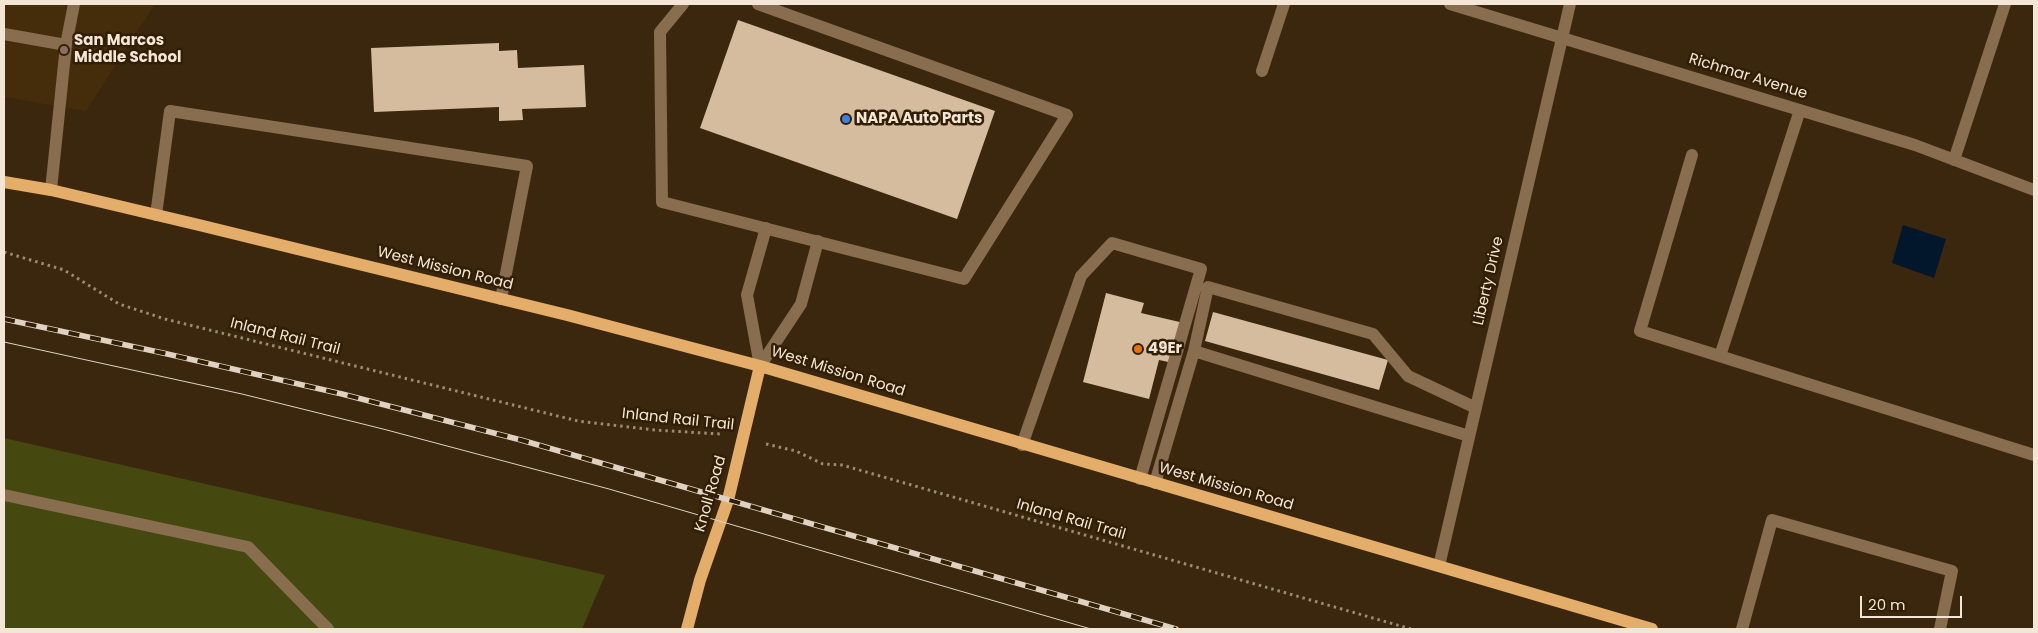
<!DOCTYPE html>
<style>
body{margin:0}
#map{position:relative;width:2038px;height:633px;overflow:hidden;background:#3b270e;font-family:Poppins,sans-serif}
canvas{display:block}
.frame{position:absolute;inset:0;border:5px solid #f3e6d7;pointer-events:none}
.scale{position:absolute;left:1860px;top:596px;width:102px;height:22px;box-sizing:border-box;border:2px solid #f3e6d7;border-top:0;padding-left:6px;font-size:15px;line-height:18px;white-space:nowrap;color:#f3e6d7;-webkit-text-stroke:4px #311e04;paint-order:stroke}
</style>
<div id="map">
<canvas width="2038" height="633"></canvas>
<div class="frame"></div>
<div class="scale">20 m</div>
</div>
<script>
const ctx = document.querySelector('canvas').getContext('2d');
ctx.lineJoin = 'round';
function paint(path, color) { ctx.fillStyle = color; ctx.fill(path, 'evenodd'); }
const shape = rows => new Path2D(rows.map(r => 'M' + r).join(''));
function trace(path, color, width, dash) { ctx.strokeStyle = color; ctx.lineWidth = width; ctx.lineCap = dash ? 'butt' : 'round'; ctx.setLineDash(dash || []); ctx.stroke(path); }
function label(font, color, halo, rows, align = 'center') {
  ctx.font = font + ' Poppins,sans-serif'; ctx.lineWidth = 5; ctx.setLineDash([]); ctx.textBaseline = 'middle'; ctx.strokeStyle = halo; ctx.fillStyle = color; for (const [text, x, y, turn = 0] of rows) {
    ctx.save(); ctx.translate(x, y); ctx.rotate((+turn || 0) * Math.PI / 180); ctx.textAlign = isNaN(turn) ? turn : align; if (halo) ctx.strokeText(text, 0, 0); ctx.fillText(text, 0, 0); ctx.restore();
  }
}
const built = shape([
 [4,4,155,4,86,111,4,97]
]);
const green = shape([
 [4,438,605,575,582,629,4,629]
]);
const water = shape([
 [1903,225,1946,239,1934,278,1892,263]
]);
const building = shape([
 [738,20,995,111,957,219,700,128],
 [499,43,499,51,517,50,518,68,584,65,586,107,522,109,523,120,499,121,499,107,374,112,371,48],
 [1106,293,1144,303,1141,313,1184,323,1173,363,1159,360,1149,399,1083,382],
 [1213,312,1388,360,1379,390,1205,341]
]);
const path = shape([
 [4,252,64,270,119,304,165,319,578,421,655,430,720,434],
 [766,444,796,451,823,464,842,465,1411,629]
]);
const minor = shape([
 [683,4,660,32,662,202,964,279,1067,115,758,4],
 [1450,4,1915,145,2034,190],
 [4,34,66,45],
 [1262,71,1284,4],
 [1692,155,1640,331,2034,455],
 [1954,160,2005,4],
 [51,190,66,45,74,4],
 [156,215,170,111,527,166,501,299],
 [1194,351,1208,287,1373,334,1408,376,1476,408],
 [1720,356,1800,110],
 [760,366,747,295,766,228],
 [760,366,801,304,818,241],
 [1022,445,1081,276,1112,243,1201,269,1140,479],
 [1155,483,1194,351,1469,436],
 [4,495,248,547,328,629],
 [1439,566,1570,4],
 [1742,629,1772,520,1952,571,1940,629]
]);
const major = shape([
 [4,182,51,190,199,225,567,315,760,366,1652,629],
 [687,629,700,580,728,500,760,366]
]);
const tram = shape([
 [4,342,242,394,383,429,609,489,1091,629]
]);
const rail = shape([
 [4,319,163,353,342,394,521,440,1176,629]
]);
const markers = [
 [64,50,5,"#8d6e63"],
 [846,119,5,"#3f7fe0"],
 [1138,349,5,"#e8710a"]
];
const poiNames = [
 ["San Marcos",74,41],
 ["Middle School",74,58],
 ["NAPA Auto Parts",856,119],
 ["49Er",1148,349]
];
const streetNames = [
 ["Richmar Avenue",1748,77,17],
 ["West Mission Road",445,269,14],
 ["Liberty Drive",1489,281,-77],
 ["Inland Rail Trail",285,337,14],
 ["West Mission Road",838,372,17],
 ["Inland Rail Trail",678,420,6],
 ["West Mission Road",1226,487,16],
 ["Knoll Road",711,494,-74],
 ["Inland Rail Trail",1071,520,16]
];
paint(built, '#452d0c');
paint(green, '#454910');
paint(water, '#02172c');
paint(building, '#d5bc9f');
trace(path, '#9a8a76', 3, [2.5, 4]);
trace(minor, '#886d4e', 12);
trace(major, '#e4ad6a', 12);
trace(tram, '#e0d2c2', 1);
trace(rail, '#e0d2c2', 5.5);
trace(rail, '#311e04', 4, [11]);
for (const [x, y, r, color] of markers) { const dot = new Path2D(); dot.arc(x, y, r, 0, 2 * Math.PI); ctx.fillStyle = color; ctx.fill(dot); trace(dot, '#311e04', 2); }
label('bold 15px', '#f3e6d7', '#311e04', poiNames, 'left');
label('15px', '#f3e6d7', '#311e04', streetNames);
</script>
